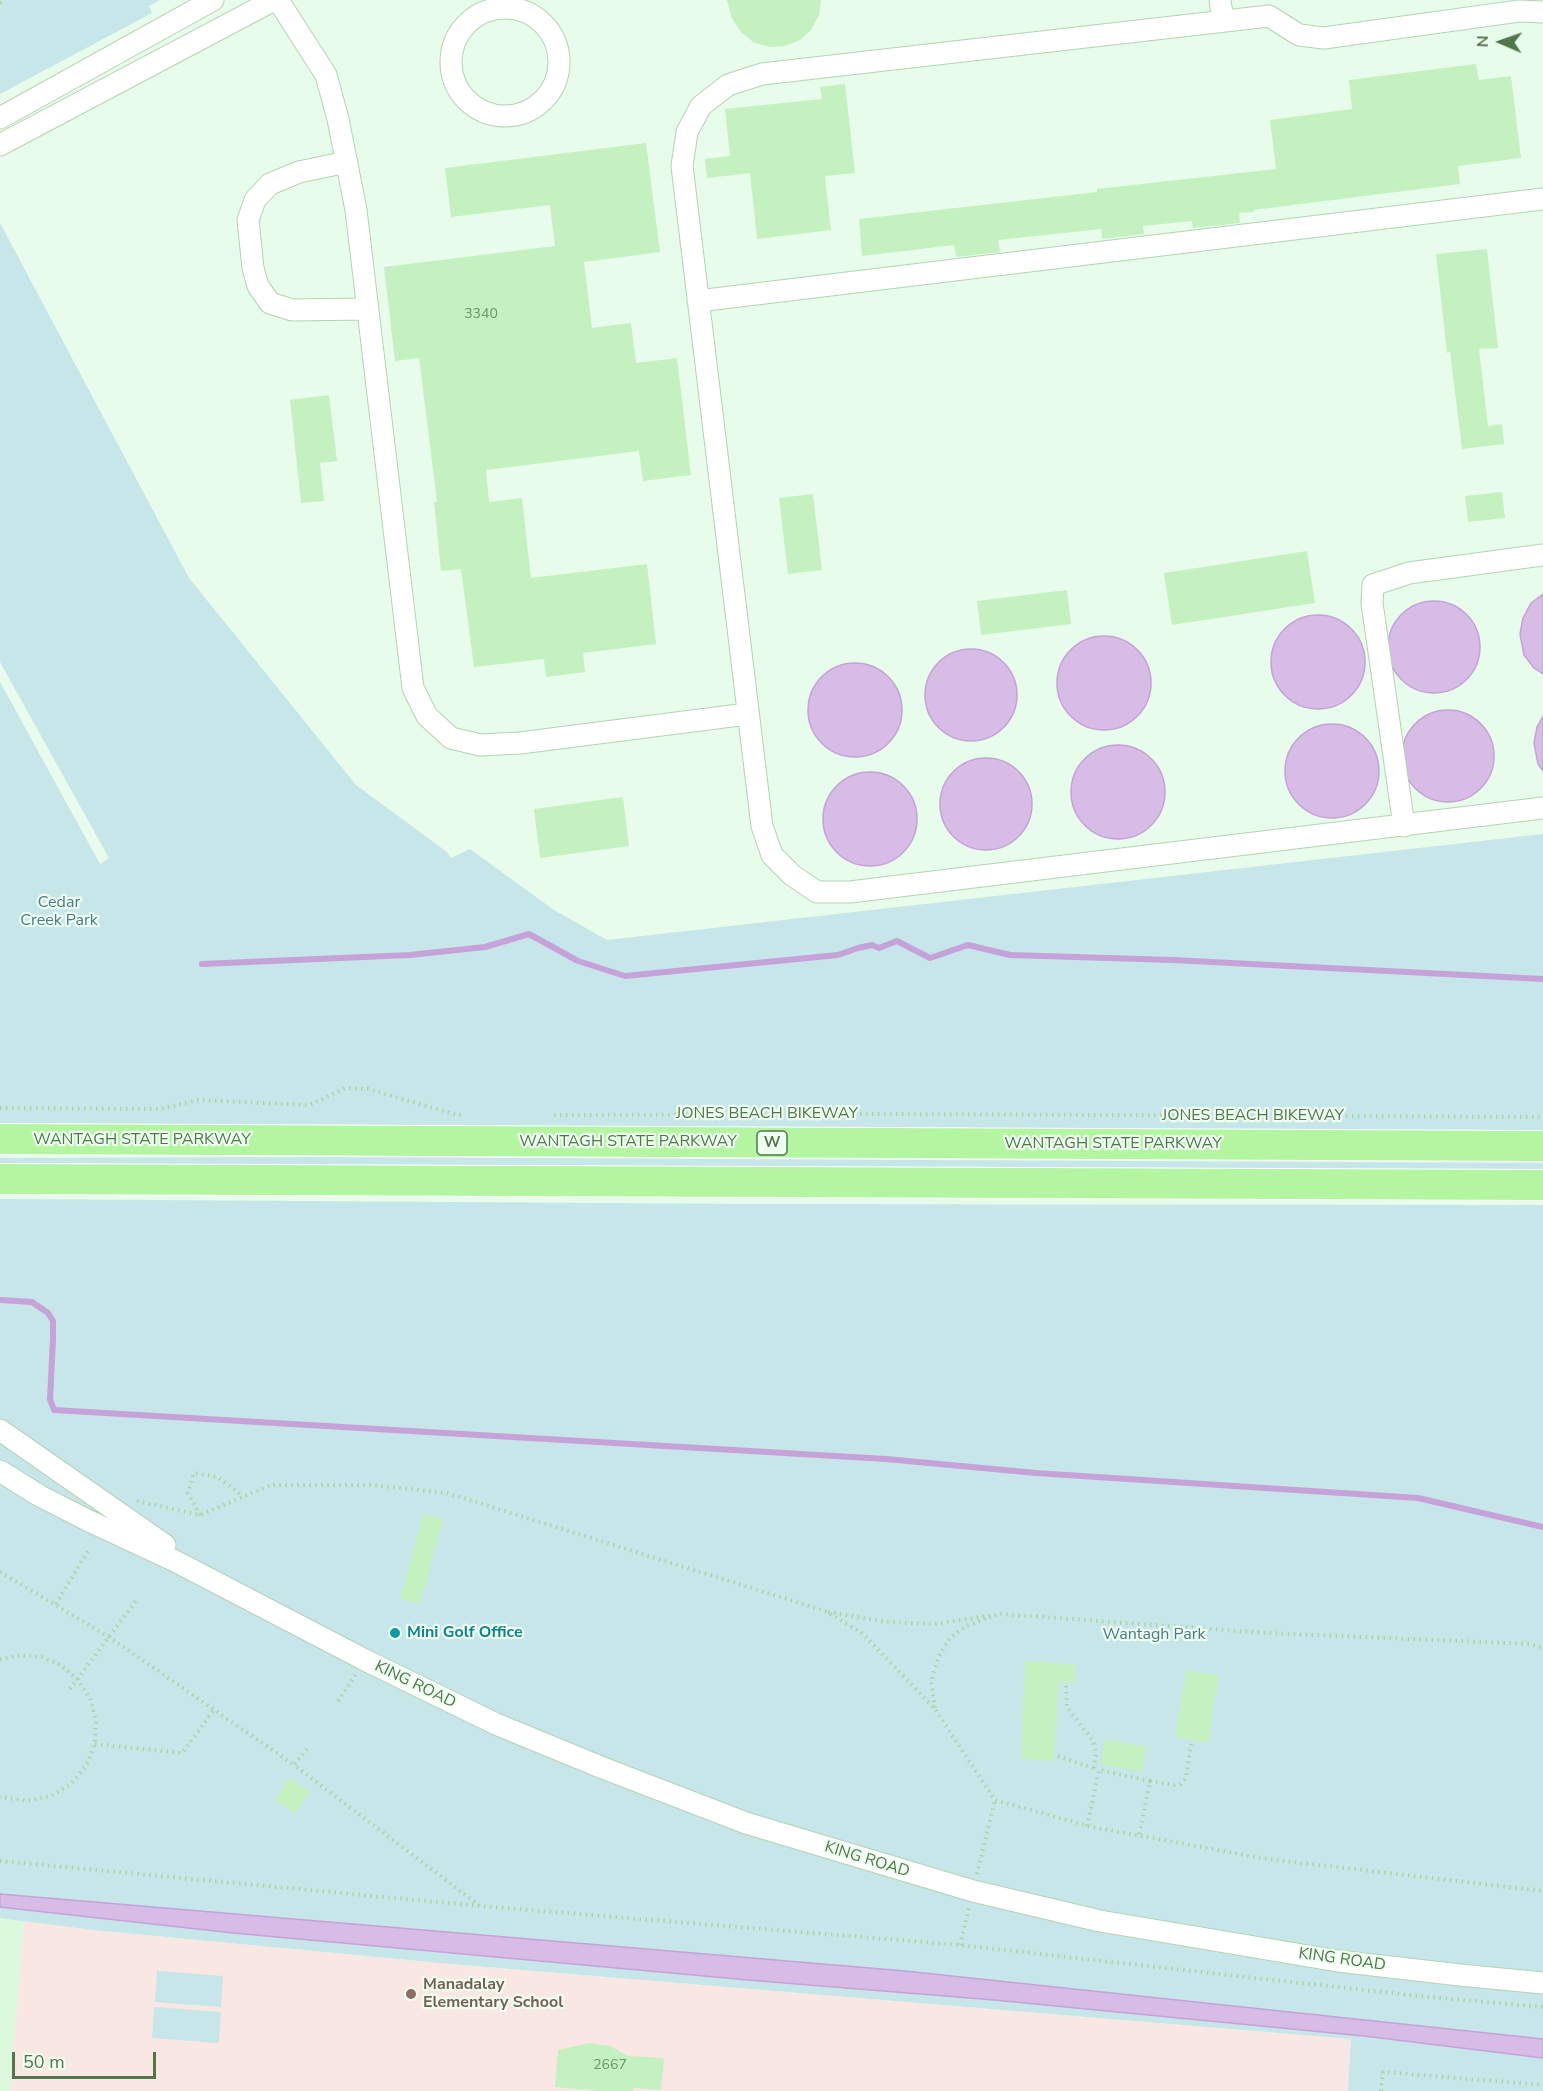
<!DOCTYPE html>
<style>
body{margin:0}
#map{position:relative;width:1543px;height:2091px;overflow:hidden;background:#e7fcea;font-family:"Nunito Sans",sans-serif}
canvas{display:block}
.north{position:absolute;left:1471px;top:12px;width:60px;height:60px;-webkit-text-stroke:4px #eefff0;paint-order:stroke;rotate:272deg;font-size:16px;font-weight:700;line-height:24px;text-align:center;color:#51764c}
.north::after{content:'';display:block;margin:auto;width:21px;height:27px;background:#51764c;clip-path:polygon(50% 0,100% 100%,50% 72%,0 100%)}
.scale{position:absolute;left:12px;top:2052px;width:144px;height:27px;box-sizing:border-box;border:3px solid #51764c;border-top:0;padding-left:8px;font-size:18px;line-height:21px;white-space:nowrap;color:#51764c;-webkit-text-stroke:4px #eefff0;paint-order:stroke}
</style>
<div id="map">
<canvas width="1543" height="2091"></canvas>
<div class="north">N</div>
<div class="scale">50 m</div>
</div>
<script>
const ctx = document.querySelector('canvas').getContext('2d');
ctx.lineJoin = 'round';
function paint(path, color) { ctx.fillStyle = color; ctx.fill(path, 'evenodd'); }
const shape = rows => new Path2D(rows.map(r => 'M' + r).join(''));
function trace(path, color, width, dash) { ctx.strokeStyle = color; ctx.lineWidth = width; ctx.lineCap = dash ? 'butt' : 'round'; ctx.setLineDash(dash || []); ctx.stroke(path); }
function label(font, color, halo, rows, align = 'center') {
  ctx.font = font + ' "Nunito Sans",sans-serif'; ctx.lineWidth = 4.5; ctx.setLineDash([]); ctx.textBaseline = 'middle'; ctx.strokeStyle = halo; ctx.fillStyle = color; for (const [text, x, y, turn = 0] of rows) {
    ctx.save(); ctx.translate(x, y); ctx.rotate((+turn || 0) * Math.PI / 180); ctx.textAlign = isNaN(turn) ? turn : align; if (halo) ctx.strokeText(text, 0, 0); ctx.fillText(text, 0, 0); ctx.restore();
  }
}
const residential = shape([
 [0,1918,24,1920,14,2091,0,2091]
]);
const education = shape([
 [24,1920,93,1930,451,1964,1351,2039,1348,2091,10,2091]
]);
const green = shape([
 [0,0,160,0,149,6,152,13,0,94],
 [0,223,189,578,356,785,447,852,451,858,470,849,554,910,607,940,1543,834,1543,1132,493,1127,313,1125,0,1125,0,682,100,864,109,858,0,662],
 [311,1157,1543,1163,1543,1173,0,1166,0,1158],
 [0,1199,751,1204,1543,1205,1543,2091,1348,2091,1351,2039,451,1964,93,1930,0,1918],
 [157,1971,223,1976,221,2007,155,2002],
 [154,2007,221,2012,219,2043,152,2038]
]);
const water = shape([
 [1543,594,1543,674,1534,668,1524,655,1520,634,1523,618,1531,603,1543,594],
 '1388 647a46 46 0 1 1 92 0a46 46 0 1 1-92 0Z',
 '1271 662a47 47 0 1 1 94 0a47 47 0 1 1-94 0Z',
 '1057 683a47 47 0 1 1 94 0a47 47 0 1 1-94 0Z',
 '925 695a46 46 0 1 1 92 0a46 46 0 1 1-92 0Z',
 '808 710a47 47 0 1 1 94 0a47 47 0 1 1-94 0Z',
 '1402 756a46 46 0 1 1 92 0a46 46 0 1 1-92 0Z',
 [1543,716,1543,771,1538,764,1534,743,1537,727,1543,716],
 '1285 771a47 47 0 1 1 94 0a47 47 0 1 1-94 0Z',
 '1071 792a47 47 0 1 1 94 0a47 47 0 1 1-94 0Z',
 '940 804a46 46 0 1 1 92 0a46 46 0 1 1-92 0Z',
 '823 819a47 47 0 1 1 94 0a47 47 0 1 1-94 0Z',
 [0,1894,905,1971,1543,2039,1543,2058,1364,2036,994,2000,748,1980,233,1933,0,1907,0,1894]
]);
const stream = shape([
 [202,964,410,955,485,947,529,934,578,961,625,976,838,955,858,948,872,945,879,948,897,941,930,958,968,945,1010,955,1173,960,1543,979],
 [0,1300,32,1302,48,1313,53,1321,53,1339,50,1399,54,1410,886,1459,1036,1473,1418,1498,1543,1527]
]);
const building = shape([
 [727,0,821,0,819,15,811,30,800,40,785,46,769,47,753,42,741,32,732,19],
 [1476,64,1479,80,1511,76,1521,158,1458,166,1460,184,1253,210,1254,212,1239,213,1240,223,1193,228,1192,221,1143,226,1144,234,1102,239,1101,229,998,240,1000,252,956,257,954,245,862,256,859,219,1097,192,1097,189,1276,169,1270,120,1352,109,1349,80],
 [845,84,855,173,825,176,831,230,757,239,750,173,707,178,705,159,730,156,725,109,822,99,820,87],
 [646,143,660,252,584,262,592,328,631,323,636,363,677,358,691,475,643,481,639,451,486,470,489,502,522,498,531,578,647,564,656,644,583,653,585,672,546,677,544,659,474,667,461,569,441,571,434,502,437,502,419,358,395,361,384,267,555,246,550,205,451,217,445,168],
 [1487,249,1498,348,1479,349,1488,426,1502,424,1504,444,1462,449,1450,352,1447,353,1436,254],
 [329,395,337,461,320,463,324,501,301,503,290,400],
 [1502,492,1505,518,1468,522,1465,496],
 [813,494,822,570,788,574,779,498],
 [1307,551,1315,603,1172,625,1164,573],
 [1067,590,1071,624,981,635,977,601],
 [623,797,629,846,540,858,534,809],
 [423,1514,443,1519,420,1604,400,1598],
 [1025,1661,1076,1664,1075,1683,1059,1682,1054,1761,1021,1759],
 [1186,1670,1219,1675,1208,1743,1175,1737],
 [1105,1739,1146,1747,1142,1772,1101,1765],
 [290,1778,310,1792,295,1813,275,1800],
 [589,2043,610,2046,628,2056,664,2058,661,2090,633,2088,633,2091,600,2091,555,2087,558,2050]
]);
const path = shape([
 [0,3,5,0],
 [0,1108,160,1109,198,1100,309,1105,346,1088,368,1089,454,1114,462,1115],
 [554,1115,886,1114,1543,1117],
 [137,1501,200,1515,271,1485,372,1485,447,1493,825,1611,861,1632,935,1709,995,1800,1092,1827,1267,1859,1543,1891],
 [200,1515,188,1493,194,1473,218,1477,243,1496],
 [0,1572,109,1637,294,1765],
 [56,1604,89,1549],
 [828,1612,887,1622,934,1624,1001,1614,1267,1633,1531,1644,1543,1648],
 [0,1659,21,1655,42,1657,61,1665,77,1679,90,1698,96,1721,95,1744,86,1766,71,1784,51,1796,28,1801,0,1797],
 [1066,1686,1067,1707,1093,1741,1096,1753,1094,1769],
 [70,1689,138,1598],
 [338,1701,356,1674],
 [935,1708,931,1681,939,1656,950,1638,966,1626,991,1617],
 [95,1744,182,1753,214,1710],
 [307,1749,294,1765,480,1906,960,1945,1417,1996,1543,2007],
 [1058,1756,1096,1769],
 [1150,1781,1174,1785,1180,1784,1186,1778,1191,1744],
 [1087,1826,1099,1770,1150,1781,1139,1836],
 [0,1861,480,1906],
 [977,1874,995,1800],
 [960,1945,969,1908],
 [1381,2091,1383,2072,1543,2085]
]);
const minor = shape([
 [278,0,326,75,338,119,356,210,413,688,427,716,451,738,480,745,520,743,747,714],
 [1220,0,1223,21],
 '451 62a54 54 0 1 1 108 0a54 54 0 1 1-108 0Z',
 [1543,12,1519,11,1324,38,1299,35,1269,16,762,74,728,85,701,106,687,132,682,166,762,826,772,855,792,875,817,892,850,892,1543,808],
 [0,118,213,0],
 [0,145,274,0],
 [347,162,299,172,270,184,255,200,248,220,253,268,258,286,270,303,292,310,368,309],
 [698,301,1543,199],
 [1404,826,1372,603,1373,585,1409,573,1543,555],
 [0,1430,165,1545],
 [0,1471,40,1496,87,1520,175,1561,365,1660,496,1724,603,1768,746,1823,973,1891,1100,1921,1338,1961,1460,1975,1543,1983]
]);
const highway = shape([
 [0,1139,1543,1146],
 [0,1179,1543,1185]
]);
const markers = [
 [395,1633,6,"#0f9aa8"],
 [411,1994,6,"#8d6e63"]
];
const numberNames = [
 ["3340",481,315],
 ["2667",610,2066]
];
const shields = [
 [772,1143,30]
];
const shieldNames = [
 ["W",772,1143]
];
const parkNames = [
 ["Cedar",59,903],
 ["Creek Park",59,921],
 ["Wantagh Park",1154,1635]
];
const streetNames = [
 ["JONES BEACH BIKEWAY",767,1114],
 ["JONES BEACH BIKEWAY",1253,1116],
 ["WANTAGH STATE PARKWAY",142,1140],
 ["WANTAGH STATE PARKWAY",628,1142],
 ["WANTAGH STATE PARKWAY",1113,1144],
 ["KING ROAD",415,1685,26],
 ["KING ROAD",867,1860,17],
 ["KING ROAD",1342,1960,8]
];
const cultureNames = [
 ["Mini Golf Office",407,1633]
];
const educationNames = [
 ["Manadalay",423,1985],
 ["Elementary School",423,2003]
];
paint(residential, '#dcf9de');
paint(education, '#f9e7e4');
paint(green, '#c6e6ea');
paint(water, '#d7bce6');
trace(water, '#c5a2d7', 1.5);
trace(stream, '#c5a2d7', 6);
paint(building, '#c4f1bf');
trace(minor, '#b4d3b2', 23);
trace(highway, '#fff', 32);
trace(path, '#a8d6a2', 4, [1.5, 4.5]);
trace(minor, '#fff', 21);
trace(highway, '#b3f5a0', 30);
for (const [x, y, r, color] of markers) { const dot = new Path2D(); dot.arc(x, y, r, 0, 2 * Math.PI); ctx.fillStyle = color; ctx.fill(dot); trace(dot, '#eefff0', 2); }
label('14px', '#6e9569', null, numberNames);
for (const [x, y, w] of shields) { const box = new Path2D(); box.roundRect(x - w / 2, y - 12, w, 24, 4.5); ctx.fillStyle = '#eefff0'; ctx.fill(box); trace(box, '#51764c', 1.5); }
label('bold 15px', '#51764c', null, shieldNames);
label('16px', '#497a87', '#eefff0', parkNames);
label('16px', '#51764c', '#eefff0', streetNames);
label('bold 16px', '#0d838f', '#eefff0', cultureNames, 'left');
label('bold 16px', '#785e54', '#eefff0', educationNames, 'left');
</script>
